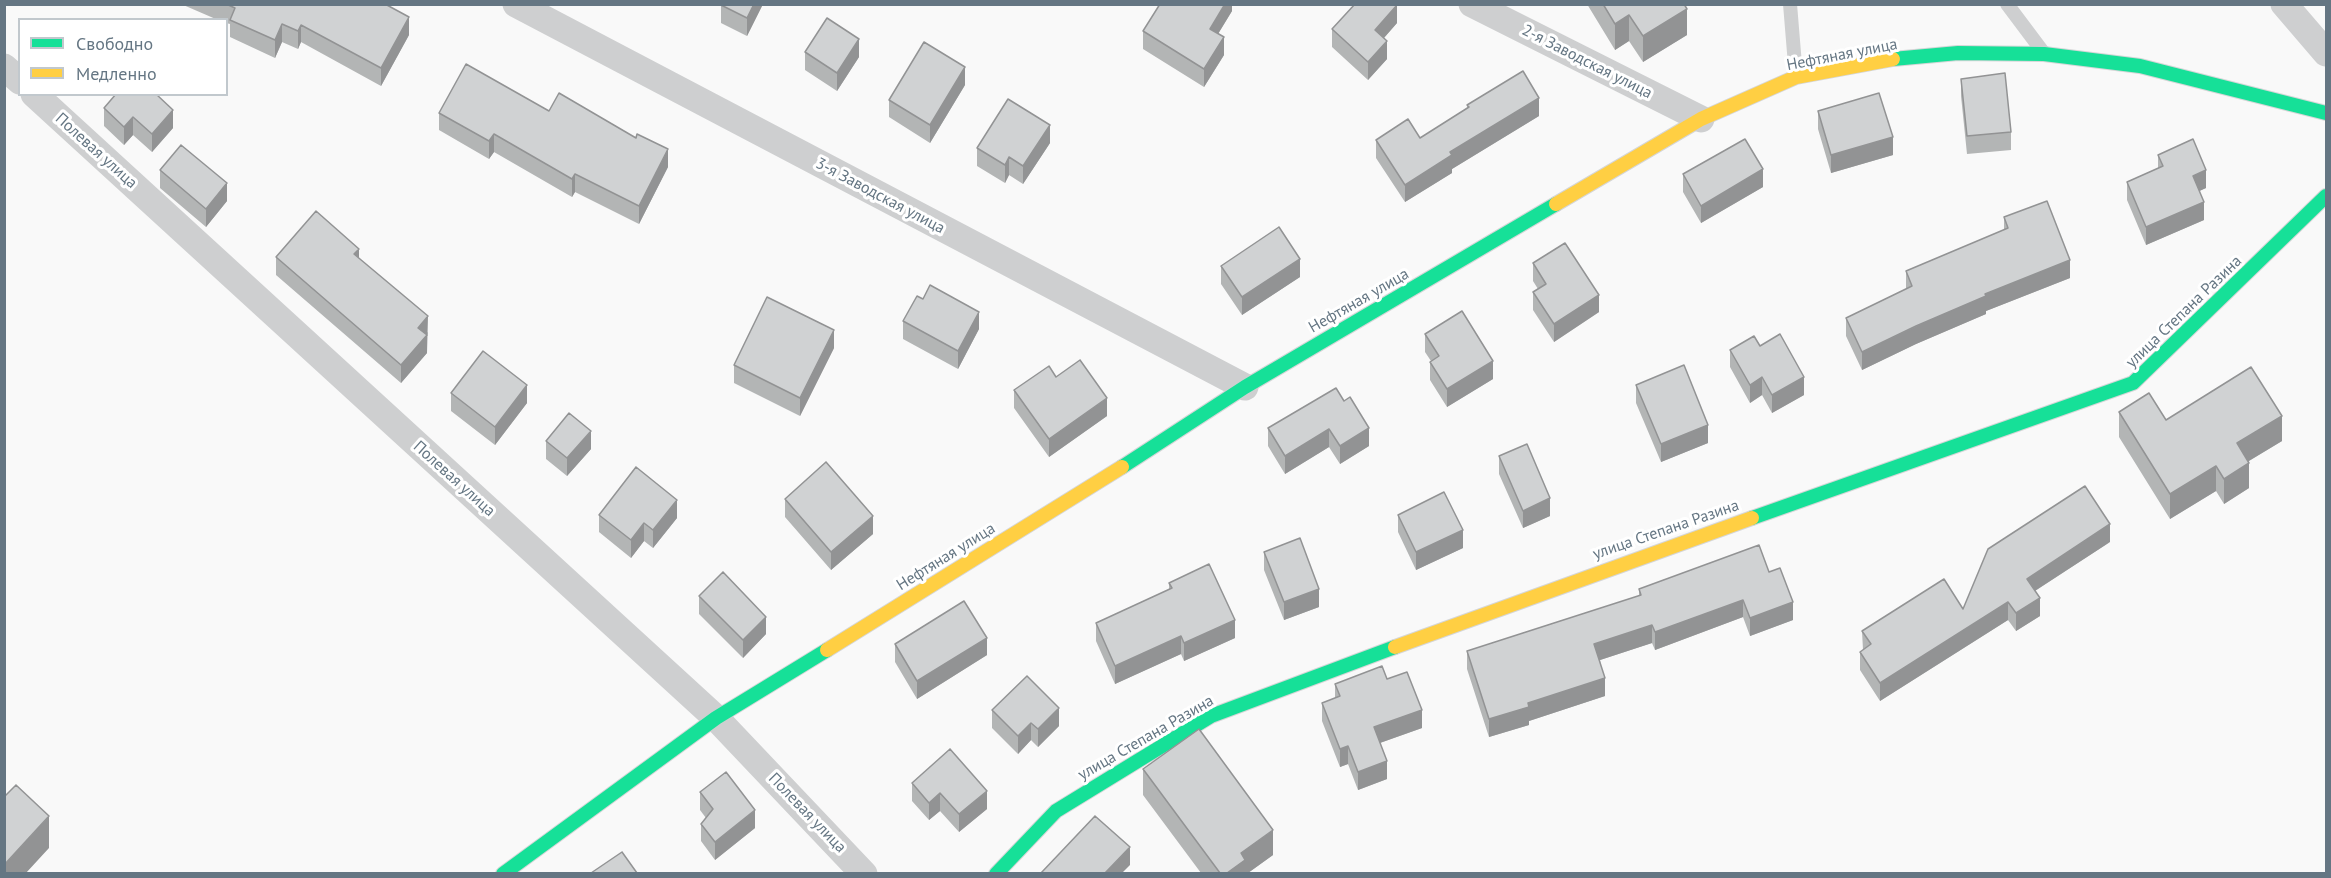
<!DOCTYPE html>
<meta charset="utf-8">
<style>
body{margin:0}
#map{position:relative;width:2331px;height:878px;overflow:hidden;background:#f9f9f9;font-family:"PT Sans",sans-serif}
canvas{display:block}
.frame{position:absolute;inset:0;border:6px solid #657683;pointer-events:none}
.legend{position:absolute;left:18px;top:18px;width:210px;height:78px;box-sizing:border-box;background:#fff;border:2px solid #c1c8cd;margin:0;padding:8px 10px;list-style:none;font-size:18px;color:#657683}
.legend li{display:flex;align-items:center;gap:12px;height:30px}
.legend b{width:30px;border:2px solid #c1c8cd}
</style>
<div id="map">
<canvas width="2331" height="878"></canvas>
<div class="frame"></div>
<ul class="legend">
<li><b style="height:8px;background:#16e098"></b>Свободно</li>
<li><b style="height:8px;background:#ffcf43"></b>Медленно</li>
</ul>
</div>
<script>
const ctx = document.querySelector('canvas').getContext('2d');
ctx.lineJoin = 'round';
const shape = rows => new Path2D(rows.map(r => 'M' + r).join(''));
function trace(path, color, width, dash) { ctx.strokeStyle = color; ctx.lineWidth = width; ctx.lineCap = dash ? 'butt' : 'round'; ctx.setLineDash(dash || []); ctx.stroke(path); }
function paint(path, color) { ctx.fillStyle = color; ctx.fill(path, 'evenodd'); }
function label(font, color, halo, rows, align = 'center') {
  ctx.font = font + ' "PT Sans",sans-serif'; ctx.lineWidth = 6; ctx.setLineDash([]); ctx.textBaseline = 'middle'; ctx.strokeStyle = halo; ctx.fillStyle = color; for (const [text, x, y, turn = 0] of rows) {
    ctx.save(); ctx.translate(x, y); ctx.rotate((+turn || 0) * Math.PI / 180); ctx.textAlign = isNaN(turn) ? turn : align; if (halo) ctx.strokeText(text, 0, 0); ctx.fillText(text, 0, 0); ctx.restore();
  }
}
const lane = shape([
 [1790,4,1796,77],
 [2007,4,2043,52]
]);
const street = shape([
 [516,4,1245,387],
 [1472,4,1701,119],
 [2284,4,2326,53],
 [4,67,20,81],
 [34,94,716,718,864,874]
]);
const fast = shape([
 [1893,59,1958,53,2044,54,2140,66,2326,113],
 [1122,467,1245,387,1556,204],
 [1752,518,2133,383,2326,196],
 [503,874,716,718,827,650],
 [996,874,1056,811,1211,716,1395,647]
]);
const slow = shape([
 [1556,204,1701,119,1796,77,1893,59],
 [1395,647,1752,518],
 [827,650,1122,467]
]);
const wall = shape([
 [181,4,385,4,409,35,381,86,301,42,298,49,282,42,275,58,230,37,230,24,226,23,226,20,218,20],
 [763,4,747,36,721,23,721,5],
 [1232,4,1232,11,1218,34,1224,55,1204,87,1143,49,1143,31],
 [1587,4,1685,4,1687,35,1643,62,1629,41,1615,50],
 [1397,23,1384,38,1387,59,1368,80,1332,47,1332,29],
 [805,52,859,57,837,91,805,70],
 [1961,79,2011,132,2011,150,1967,154,1961,96],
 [965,85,930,143,889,117,889,100],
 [1467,105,1539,116,1452,169,1452,173,1405,202,1376,158,1376,140,1420,138,1467,108],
 [104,108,173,128,152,152,133,135,124,145,104,126],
 [549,111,668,167,639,224,575,192,572,197,494,152,489,159,439,130,439,113],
 [1818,111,1893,155,1831,173,1818,129],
 [1050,143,1023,184,1009,175,1005,183,977,166,977,148],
 [2158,155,2206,188,2199,191,2204,220,2146,245,2127,200,2127,182,2158,168],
 [160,170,227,201,206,227,160,188],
 [1683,174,1763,187,1701,223,1683,192],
 [2004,217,2070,278,1986,311,1986,314,1916,344,1862,370,1846,336,1846,318,1906,289,1906,271,2004,230],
 [276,257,359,259,428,333,427,335,427,353,401,383,276,275],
 [1533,263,1599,312,1554,342,1533,310,1533,292,1538,289,1533,281],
 [1221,266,1300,277,1242,315,1221,284],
 [903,321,979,329,958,369,903,339],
 [1425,334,1493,379,1447,407,1430,380,1430,362,1431,361,1425,352],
 [1760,346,1804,395,1772,413,1762,395,1750,403,1730,367,1730,350],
 [834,348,800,416,734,383,734,365],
 [1636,385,1708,443,1661,462,1636,403],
 [1014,390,1107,416,1049,457,1014,408],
 [451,393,527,403,495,445,451,411],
 [1344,401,1369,446,1340,464,1329,447,1285,474,1268,446,1268,428],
 [2119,412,2166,420,2282,441,2249,461,2249,488,2224,504,2216,491,2170,519,2119,437],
 [546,441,591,449,567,476,546,459],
 [1499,456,1550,516,1523,528,1499,474],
 [785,499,873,534,831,570,785,517],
 [599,515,677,518,653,548,644,541,631,558,599,532],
 [1398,515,1463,548,1416,570,1398,532],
 [2110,542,2035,591,2040,616,2016,631,2008,620,1880,701,1860,670,1860,652,1863,650,1862,631,1963,609],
 [1264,552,1319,607,1284,620,1264,570],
 [1769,572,1793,620,1750,636,1743,617,1655,650,1652,643,1600,660,1605,696,1529,721,1529,725,1489,737,1467,669,1467,651,1639,596,1639,589],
 [1169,583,1235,638,1184,661,1181,654,1115,684,1096,641,1096,623,1169,590],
 [699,596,766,634,743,658,699,614],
 [895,644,987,655,917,699,895,662],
 [1387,679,1422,728,1380,743,1387,779,1358,790,1348,764,1340,767,1322,721,1322,703,1335,698,1335,684],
 [992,710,1059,726,1038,747,1031,740,1018,754,992,728],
 [1143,769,1273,855,1248,873,1201,873,1143,795],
 [912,783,987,809,959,832,940,811,929,820,912,801],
 [700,792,755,828,715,860,701,841,701,824,706,818,700,810]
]);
const shadedWall = shape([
 [754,4,763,4,747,36,747,18],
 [1225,4,1232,4,1232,11,1210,47,1210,29],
 [1397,5,1397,23,1375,48,1375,30],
 [1687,9,1687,35,1643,62,1643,36],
 [1629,15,1629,41,1615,50,1615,24],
 [409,17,409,35,381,86,381,68],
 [282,24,282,42,275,58,275,40],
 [301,25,301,42,298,49,298,31],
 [1224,37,1224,55,1204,87,1204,69],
 [859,39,859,57,837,91,837,73],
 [1387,41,1387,59,1368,80,1368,62],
 [965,67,965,85,930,143,930,125],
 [1539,98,1539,116,1452,169,1452,173,1405,202,1405,185,1450,152],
 [173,110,173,128,152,152,152,134],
 [133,117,133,135,124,145,124,127],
 [1050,125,1050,143,1023,184,1023,166],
 [494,134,494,152,489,159,489,141],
 [1893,137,1893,155,1831,173,1831,155],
 [668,149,668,167,639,224,639,206],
 [1009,157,1009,175,1005,183,1005,165],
 [1763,169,1763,187,1701,223,1701,206],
 [2206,170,2206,188,2193,194,2193,176],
 [575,174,575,192,572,197,572,179],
 [227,183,227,201,206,227,206,209],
 [2204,202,2204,220,2146,245,2146,227],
 [359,249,359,267,354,254],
 [1300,259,1300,277,1242,315,1242,297],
 [2070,260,2070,278,1986,311,1986,314,1916,344,1862,370,1862,352,1985,294],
 [1599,295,1599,312,1554,342,1554,324],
 [979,312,979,329,958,369,958,351],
 [428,316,427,353,401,383,401,365,418,328],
 [834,330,834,348,800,416,800,398],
 [1493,361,1493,379,1447,407,1447,389],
 [1762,377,1762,395,1750,403,1750,385],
 [1804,377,1804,395,1772,413,1772,395],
 [527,385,527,403,495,445,495,427],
 [1107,398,1107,416,1049,457,1049,439],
 [2282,416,2282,441,2237,468,2237,443],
 [1708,425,1708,443,1661,462,1661,444],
 [1369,428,1369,446,1340,464,1340,446],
 [1329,429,1329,447,1285,474,1285,456],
 [591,431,591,449,567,476,567,458],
 [2249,463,2249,488,2224,504,2224,479],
 [2216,466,2216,491,2170,519,2170,494],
 [1550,498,1550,516,1523,528,1523,511],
 [677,500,677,518,653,548,653,530],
 [873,516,873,534,831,570,831,552],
 [644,523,644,541,631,558,631,540],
 [2110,524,2110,542,2027,596,2027,579],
 [1463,530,1463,548,1416,570,1416,552],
 [1319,589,1319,607,1284,620,1284,602],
 [2040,598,2040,616,2016,631,2016,613],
 [1743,600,1743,617,1655,650,1655,632],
 [1793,602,1793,620,1750,636,1750,618],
 [2008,602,2008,620,1880,701,1880,683],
 [766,617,766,634,743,658,743,640],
 [1235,620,1235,638,1184,661,1184,643],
 [1652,625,1652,643,1594,662,1594,644],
 [1181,636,1181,654,1115,684,1115,666],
 [987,638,987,655,917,699,917,681],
 [1605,678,1605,696,1529,721,1529,725,1489,737,1489,719,1528,703],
 [1059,708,1059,726,1038,747,1038,729],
 [1422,710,1422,728,1374,745,1374,727],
 [1031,723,1031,740,1018,754,1018,736],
 [1348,746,1348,764,1340,767,1340,749],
 [1387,761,1387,779,1358,790,1358,772],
 [987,791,987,809,959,832,959,814],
 [940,793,940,811,929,820,929,803],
 [755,810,755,828,715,860,715,842],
 [49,816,49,848,26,873,4,873,4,865],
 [1273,830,1273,855,1248,873,1227,873,1241,853],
 [1130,847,1130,865,1122,873,1105,873]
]);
const building = shape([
 [226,4,385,4,409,17,381,68,301,25,298,31,282,24,275,40,230,20,235,8,226,4],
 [722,4,754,4,747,18,721,5,722,4],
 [1160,4,1225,4,1210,29,1224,37,1204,69,1143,31,1160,4],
 [1355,4,1396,4,1397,5,1375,30,1387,41,1368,62,1332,29,1355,4],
 [1603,4,1684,4,1687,9,1643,36,1629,15,1615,24,1603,4],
 [827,18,859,39,837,73,805,52,827,18],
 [924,42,965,67,930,125,889,100,924,42],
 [466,64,549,111,559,93,636,138,637,134,668,149,639,206,575,174,572,179,494,134,489,141,439,113,466,64],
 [1523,71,1539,98,1450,152,1452,155,1405,185,1376,140,1408,119,1420,138,1469,107,1467,105,1523,71],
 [2005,73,2011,132,1967,136,1961,79,2005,73],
 [1879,93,1893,137,1831,155,1818,111,1879,93],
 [116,94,156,94,173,110,152,134,133,117,124,127,104,108,116,94],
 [1008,99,1050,125,1023,166,1009,157,1005,165,977,148,1008,99],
 [1745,139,1763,169,1701,206,1683,174,1745,139],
 [2193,139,2206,170,2193,176,2204,202,2146,227,2127,182,2163,166,2158,155,2193,139],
 [181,145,227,183,206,209,160,170,181,145],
 [2047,201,2070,260,1985,294,1986,296,1916,326,1862,352,1846,318,1912,286,1906,271,2008,228,2004,217,2047,201],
 [316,211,359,249,354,254,428,316,418,328,427,335,401,365,276,257,316,211],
 [1279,227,1300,259,1242,297,1221,266,1279,227],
 [1565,243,1599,295,1554,324,1533,292,1546,284,1533,263,1565,243],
 [930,285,979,312,958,351,903,321,917,296,923,299,930,285],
 [767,297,834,330,800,398,734,365,767,297],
 [1462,311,1493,361,1447,389,1430,362,1439,356,1425,334,1462,311],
 [1780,334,1804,377,1772,395,1762,377,1750,385,1730,350,1754,336,1760,346,1780,334],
 [483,351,527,385,495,427,451,393,483,351],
 [1080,360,1107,398,1049,439,1014,390,1049,366,1056,377,1080,360],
 [1684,365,1708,425,1661,444,1636,385,1684,365],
 [2251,367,2282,416,2237,443,2249,463,2224,479,2216,466,2170,494,2119,412,2149,393,2166,420,2251,367],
 [1336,388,1344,401,1350,397,1369,428,1340,446,1329,429,1285,456,1268,428,1336,388],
 [569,413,591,431,567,458,546,441,569,413],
 [1527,444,1550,498,1523,511,1499,456,1527,444],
 [826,462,873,516,831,552,785,499,826,462],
 [636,467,677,500,653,530,644,523,631,540,599,515,636,467],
 [2085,486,2110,524,2027,579,2040,598,2016,613,2008,602,1880,683,1860,652,1871,644,1862,631,1944,579,1963,609,1988,549,2085,486],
 [1444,492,1463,530,1416,552,1398,515,1444,492],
 [1300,538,1319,589,1284,602,1264,552,1300,538],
 [1759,545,1769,572,1780,568,1793,602,1750,618,1743,600,1655,632,1652,625,1594,644,1605,678,1528,703,1529,707,1489,719,1467,651,1641,595,1639,589,1759,545],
 [1209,564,1235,620,1184,643,1181,636,1115,666,1096,623,1172,588,1169,583,1209,564],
 [723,572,766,617,743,640,699,596,723,572],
 [964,601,987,638,917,681,895,644,964,601],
 [1382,666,1387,679,1407,672,1422,710,1374,727,1387,761,1358,772,1348,746,1340,749,1322,703,1340,696,1335,684,1382,666],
 [1027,676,1059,708,1038,729,1031,723,1018,736,992,710,1027,676],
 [1199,729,1273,830,1241,853,1245,860,1227,873,1220,873,1143,769,1199,729],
 [950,749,987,791,959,814,940,793,929,803,912,783,950,749],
 [726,772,755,810,715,842,701,824,713,809,700,792,726,772],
 [16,785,49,816,4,865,4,797,16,785],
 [1095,816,1130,847,1105,873,1041,873,1095,816],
 [622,852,637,873,591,873,622,852]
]);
const streetNames = [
 ["Нефтяная улица",1842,55,-11],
 ["2-я Заводская улица",1587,62,27],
 ["Полевая улица",96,151,42],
 ["3-я Заводская улица",880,196,28],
 ["Нефтяная улица",1359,301,-30],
 ["улица Степана Разина",2184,312,-44],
 ["Полевая улица",454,479,42],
 ["улица Степана Разина",1666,530,-19],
 ["Нефтяная улица",946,557,-32],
 ["улица Степана Разина",1146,738,-30],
 ["Полевая улица",807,813,46]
];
trace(fast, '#d5d6d7', 16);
trace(slow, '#d5d6d7', 16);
trace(lane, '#cecfd0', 14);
trace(street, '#cecfd0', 27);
trace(fast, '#16e098', 14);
trace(slow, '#ffcf43', 14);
paint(wall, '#b3b5b5');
paint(shadedWall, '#929394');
paint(building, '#d0d2d3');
trace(building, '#929394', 1.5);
label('16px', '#657683', '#fff', streetNames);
</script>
